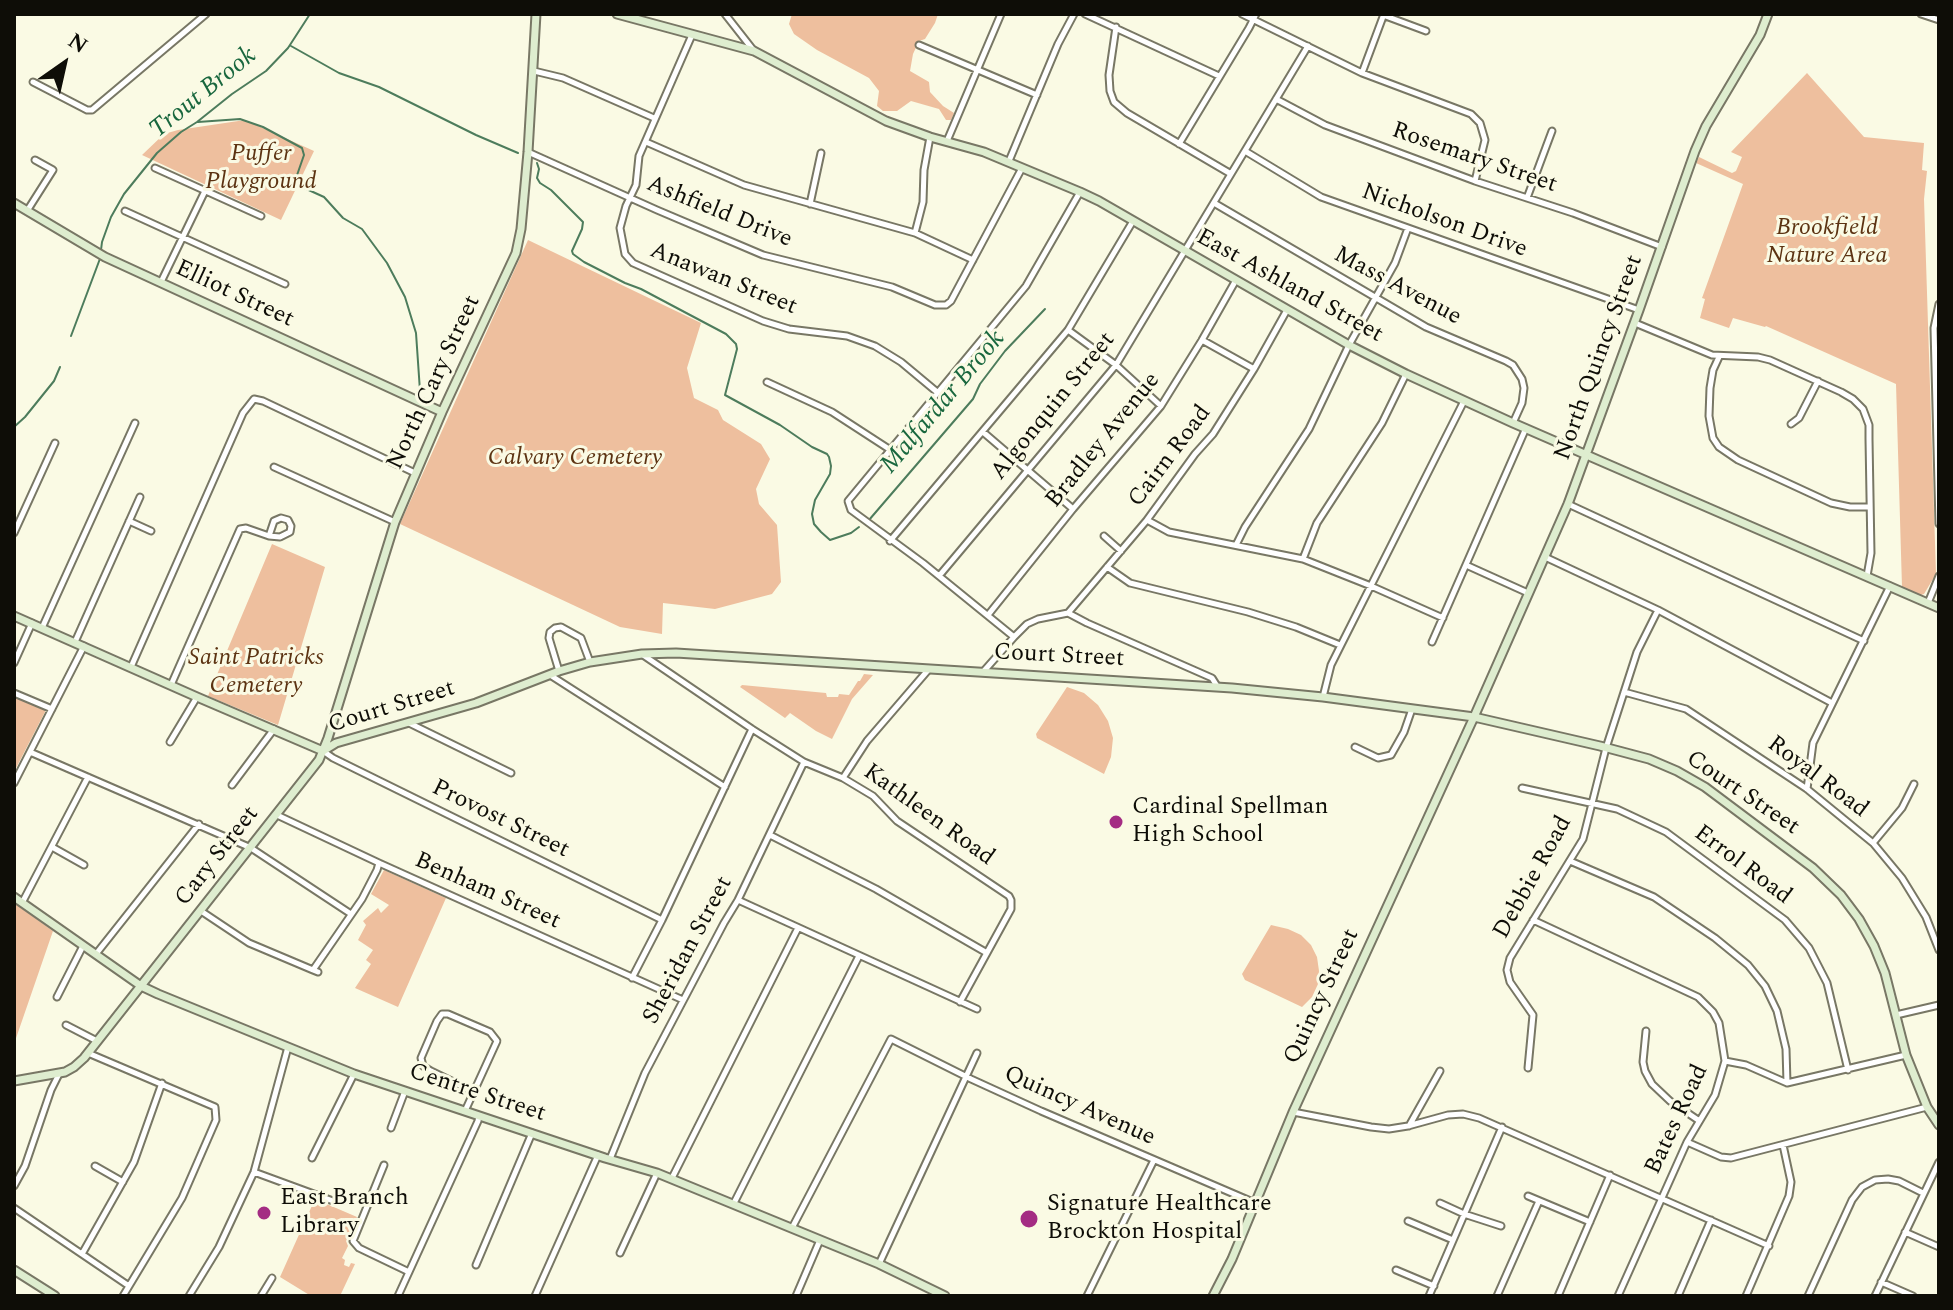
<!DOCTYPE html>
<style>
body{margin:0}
#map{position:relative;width:1953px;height:1310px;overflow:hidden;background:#fafae4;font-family:Spectral,serif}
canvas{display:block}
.frame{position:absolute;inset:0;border:16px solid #0e0d07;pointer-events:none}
.north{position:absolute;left:24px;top:24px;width:80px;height:80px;-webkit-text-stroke:6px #fafae4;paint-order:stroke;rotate:34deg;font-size:22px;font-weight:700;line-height:32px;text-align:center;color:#0e0d07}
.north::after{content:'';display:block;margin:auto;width:28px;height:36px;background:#0e0d07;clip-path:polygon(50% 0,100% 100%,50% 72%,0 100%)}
</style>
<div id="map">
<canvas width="1953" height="1310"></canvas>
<div class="frame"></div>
<div class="north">N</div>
</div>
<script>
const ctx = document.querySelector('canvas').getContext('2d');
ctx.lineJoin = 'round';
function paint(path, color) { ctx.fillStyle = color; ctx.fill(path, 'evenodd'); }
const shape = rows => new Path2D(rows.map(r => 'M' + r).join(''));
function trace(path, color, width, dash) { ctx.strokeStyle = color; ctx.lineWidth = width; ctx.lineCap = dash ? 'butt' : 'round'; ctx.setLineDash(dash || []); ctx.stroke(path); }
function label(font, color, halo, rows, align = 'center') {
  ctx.font = font + ' Spectral,serif'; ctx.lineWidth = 6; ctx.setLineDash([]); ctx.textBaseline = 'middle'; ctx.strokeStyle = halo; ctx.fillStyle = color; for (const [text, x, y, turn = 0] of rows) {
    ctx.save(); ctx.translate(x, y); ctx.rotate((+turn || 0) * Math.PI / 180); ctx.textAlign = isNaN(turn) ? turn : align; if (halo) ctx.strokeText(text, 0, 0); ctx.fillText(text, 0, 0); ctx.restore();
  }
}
const green = shape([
 [792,14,938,14,935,23,925,39,919,41,913,54,910,71,929,82,930,92,943,106,954,113,951,120,946,120,939,109,911,101,897,111,883,111,877,106,879,91,869,78,817,50,794,34,789,24],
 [1807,73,1864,137,1924,143,1922,170,1927,171,1924,199,1936,574,1924,594,1921,595,1902,587,1896,384,1766,326,1765,327,1733,318,1729,328,1700,318,1705,299,1702,298,1743,184,1696,163,1699,157,1732,173,1736,171,1742,157,1731,152],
 [245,120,314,151,281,220,142,155,164,134,178,130],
 [528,240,701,323,687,368,694,398,718,410,723,420,761,444,770,459,756,489,759,504,777,525,781,582,772,594,715,609,663,603,662,634,620,627,400,524],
 [272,544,325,567,278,725,208,696],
 [864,674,873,675,852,699,832,739,816,731,790,713,785,718,740,687,742,685,826,693,827,697,838,697,839,694,849,695,858,681,860,681],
 [1067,687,1084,693,1098,705,1108,721,1113,738,1111,757,1104,774,1037,738,1036,734],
 [16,697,46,710,14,772,14,701],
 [384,870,446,898,398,1007,355,988,371,964,366,960,373,950,358,940,366,925,363,921,378,908,381,913,389,905,371,894],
 [14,903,53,931,14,1044],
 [1271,925,1288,929,1301,935,1311,945,1317,957,1319,971,1318,984,1312,997,1302,1007,1245,980,1242,974],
 [315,1199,357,1217,346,1241,348,1246,342,1258,345,1260,344,1265,349,1267,351,1263,355,1264,340,1296,311,1296,280,1277]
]);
const stream = shape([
 [291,46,339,73,379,87,476,135,518,153],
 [198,122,240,119,263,127,302,148,304,155,296,178,302,187,324,197,343,218,362,229,387,263,405,297,416,333,420,391],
 [537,163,539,169,537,178,540,183,551,190,583,222,582,229,572,251,573,254,584,262,625,283,641,289,726,334,736,344,737,349,725,395,780,425,812,447,827,454,829,457,831,466,830,474,815,500,812,514,814,524,821,532,830,540,851,533,859,527],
 [101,250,102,242,111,217,124,194,157,153,181,132,197,122,232,94,266,71,288,48,310,14],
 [71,336,101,256],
 [14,427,25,417,54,381,60,367],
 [869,520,973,399,980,384,1005,351,1045,309]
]);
const street = shape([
 [725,14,754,51],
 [1085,14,1219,76],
 [1242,14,1362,73,1471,114,1480,123,1485,140,1475,181],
 [1921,14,1939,20],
 [1383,15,1426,31],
 [1116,27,1109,75,1110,91,1114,102,1127,113,1231,174],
 [692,35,639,156,636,185,626,206,620,228,625,254,633,263,763,321,789,329,847,336,875,346,901,362,937,392],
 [919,45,1037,95],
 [534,71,563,78,654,118],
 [1362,73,1384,14],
 [33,82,87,110,92,110,206,14],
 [1276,99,1325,125,1475,181,1573,213,1662,247],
 [947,141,1001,14],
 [646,142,744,185,915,233,973,260],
 [1179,144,1249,28,1256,14],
 [1245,151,1321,197,1639,310],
 [528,152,657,210,763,255,892,287,935,305,946,305,951,301,1022,168],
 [1009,161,1058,44,1074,14],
 [155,168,261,216],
 [1527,198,1552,131],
 [1214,203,1426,327,1506,361,1513,365,1522,379,1524,388,1522,403,1513,423],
 [810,204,821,153],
 [27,211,53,170,35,160],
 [125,211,285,284],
 [915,233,923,202,924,170,930,137],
 [161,282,205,191],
 [1939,304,1934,328,1939,524],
 [1635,323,1712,355,1758,357,1770,360,1841,392,1853,399,1863,409,1869,425,1869,439,1871,553,1867,576],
 [1068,330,1116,365,1161,406],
 [1202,340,1254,369],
 [1719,357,1713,370,1710,388,1709,416,1713,438,1719,447,1738,460,1831,503,1850,507,1870,507],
 [767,382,832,412,889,449],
 [1791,424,1799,418,1818,381],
 [983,432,1073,509],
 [274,467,395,522],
 [1568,504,1864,641],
 [1147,520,1169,532,1303,559,1371,586,1443,618],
 [129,521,151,531],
 [14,533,55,443],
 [1104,536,1121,551],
 [890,541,1068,330,1133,221],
 [1236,545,1245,527,1309,429,1349,345,1395,263,1408,228],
 [1545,557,1658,610,1832,703],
 [1303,559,1317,523,1382,423,1406,374],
 [1466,565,1528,593],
 [1107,567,1130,583,1248,612,1296,627,1340,645],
 [939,576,1116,365,1308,46],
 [1928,603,1939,576],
 [1068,613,1147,520,1195,454,1213,434,1254,369,1287,310],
 [988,615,1073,509,1161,406,1202,340,1236,280],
 [42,628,135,423],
 [1014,637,923,563,851,510,848,501,1026,286,1080,192],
 [75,642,140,497],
 [1432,642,1526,428],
 [643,655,752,729,804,762,843,778,873,796,897,821,1009,896,1011,900,1011,909,960,1002],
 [14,663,32,623],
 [131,667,243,413,254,399,263,401,415,473],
 [559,671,549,638,550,632,555,628,561,627,581,638,590,662],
 [983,672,1014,637,1027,624,1038,619,1068,613,1087,623,1212,678,1217,686],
 [550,675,725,787],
 [171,685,240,529,246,528,269,536,280,537,290,532,291,526,288,520,281,518,274,521,269,536],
 [1624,692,1686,709,1807,789,1873,843,1902,878,1926,917,1939,950],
 [14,693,52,709],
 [1323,697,1331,665,1341,645,1464,401],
 [409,723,511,773],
 [170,742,197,697],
 [1355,747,1378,758,1391,755,1404,732,1412,709],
 [323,751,333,758,662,920],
 [30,752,251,848,351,914],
 [843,778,867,741,929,669],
 [14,783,84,646],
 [232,785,274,729],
 [1522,788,1617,809,1666,832,1785,920,1809,948,1827,983,1848,1070],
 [1807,789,1813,743,1890,586],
 [277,815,379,863,683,1000],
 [770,835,876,889,987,953],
 [1873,843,1902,808,1914,784],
 [52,847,84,865],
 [1570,861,1654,897,1715,938,1748,965,1765,986,1777,1011,1786,1049,1787,1083],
 [738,900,977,1009],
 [22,903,88,777],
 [201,911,249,943,313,970],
 [1533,920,1698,997,1713,1012,1719,1023,1725,1061,1715,1095,1687,1142,1618,1296],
 [96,954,199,824],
 [318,972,313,970,362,899,377,870,379,863],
 [632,978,662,920,752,729],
 [57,997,83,946],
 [1896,1015,1939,1005],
 [66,1025,97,1041],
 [1646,1031,1643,1062,1645,1071,1652,1084,1670,1101,1698,1120],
 [88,1053,215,1107,216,1120,182,1198,123,1296],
 [1725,1061,1746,1065,1787,1083,1906,1055],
 [1528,1068,1533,1015,1510,982,1507,970,1510,958,1583,839,1606,748,1637,652,1658,610],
 [465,1111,497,1041,490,1032,448,1014,442,1014,437,1021,421,1058,423,1066,431,1071,464,1087,473,1094],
 [1293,1112,1371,1127,1389,1129,1408,1126,1448,1115,1463,1114,1479,1118,1769,1246],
 [1409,1126,1440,1071],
 [391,1128,405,1091],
 [1687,1142,1721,1157,1731,1158,1927,1107],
 [312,1158,354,1074],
 [610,1159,645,1073,724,923,738,900,804,762],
 [384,1165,353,1241,359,1248,409,1272],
 [95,1166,123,1182],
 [254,1172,333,1201],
 [672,1178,798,928],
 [14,1186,25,1166,51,1090,59,1074],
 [1528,1196,1590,1222],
 [734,1203,859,956],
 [1440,1203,1464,1214,1501,1226],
 [14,1208,129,1286],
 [1408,1221,1453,1240],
 [792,1228,891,1039,971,1079,1041,1111,1255,1203],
 [1905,1232,1939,1247],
 [620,1253,657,1173],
 [82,1254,134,1162,162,1083],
 [879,1264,977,1053],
 [476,1265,532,1133],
 [1396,1270,1434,1286],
 [1881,1282,1913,1296],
 [189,1296,219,1247,254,1172,288,1047],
 [261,1296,272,1278],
 [398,1296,478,1121,479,1116],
 [535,1296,598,1155],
 [796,1296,820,1240],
 [1087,1296,1154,1160],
 [1429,1296,1502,1127],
 [1497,1296,1539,1201],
 [1558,1296,1610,1175],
 [1678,1296,1711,1220],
 [1746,1296,1789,1196,1791,1182,1783,1145],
 [1808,1296,1852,1200,1862,1187,1875,1180,1888,1179,1899,1181,1923,1193],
 [1875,1296,1939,1162]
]);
const secondary = shape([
 [617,14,754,51,886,121,930,137,984,152,1080,192,1099,201,1349,345,1406,374,1513,423,1939,608],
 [14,203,105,257,442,412],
 [14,616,197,697,323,751],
 [323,751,336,743,476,703,559,671,590,662,642,654,676,653,1232,688,1323,697,1474,717,1600,746,1649,759,1677,771,1705,787,1813,868,1841,895,1859,919,1874,946,1885,973,1906,1055,1927,1107,1939,1125],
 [14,897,141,986,158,994,354,1074,605,1158,657,1173,879,1264,945,1296],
 [14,1081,65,1072,74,1067,84,1058,319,760,328,738,395,522,442,412,516,253,521,229,528,152,536,14],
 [14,1270,55,1296],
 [1213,1296,1232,1259,1293,1112,1474,717,1568,504,1639,310,1695,151,1706,126,1760,35,1768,14]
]);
const markers = [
 [1116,822,8,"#a42c83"],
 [264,1213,8,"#a42c83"],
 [1029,1219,10,"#a42c83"]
];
const parkNames = [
 ["Puffer",261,155],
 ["Playground",261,183],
 ["Brookfield",1827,229],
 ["Nature Area",1827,257],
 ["Calvary Cemetery",575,459],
 ["Saint Patricks",256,659],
 ["Cemetery",256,687]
];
const streetNames = [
 ["Rosemary Street",1474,159,19],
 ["Ashfield Drive",719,213,22],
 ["Nicholson Drive",1444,222,20],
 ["Anawan Street",723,280,22],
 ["East Ashland Street",1289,287,29],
 ["Mass Avenue",1397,287,28],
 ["Elliot Street",234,295,25],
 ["North Quincy Street",1600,358,-70],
 ["North Cary Street",435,383,-65],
 ["Algonquin Street",1054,407,-51],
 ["Bradley Avenue",1104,441,-51],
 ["Cairn Road",1171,457,-53],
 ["Court Street",1059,657,3],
 ["Court Street",392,708,-17],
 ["Royal Road",1817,778,37],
 ["Court Street",1742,794,34],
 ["Kathleen Road",928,816,36],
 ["Provost Street",500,820,26],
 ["Cary Street",218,857,-52],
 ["Errol Road",1742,866,37],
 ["Debbie Road",1534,878,-61],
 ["Benham Street",487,892,24],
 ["Sheridan Street",689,951,-62],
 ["Quincy Street",1323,997,-65],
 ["Centre Street",477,1094,18],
 ["Quincy Avenue",1079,1107,24],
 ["Bates Road",1678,1120,-65]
];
const poiNames = [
 ["Cardinal Spellman",1132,808],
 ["High School",1132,836],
 ["East Branch",280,1199],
 ["Library",280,1227],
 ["Signature Healthcare",1047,1205],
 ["Brockton Hospital",1047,1233]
];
const waterNames = [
 ["Trout Brook",204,94,-39],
 ["Malfardar Brook",944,403,-50]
];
paint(green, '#eebf9e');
trace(stream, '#4d7c5c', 2);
trace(street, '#787765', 9);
trace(secondary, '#787765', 11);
trace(street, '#fff', 5);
trace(secondary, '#deedcf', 7);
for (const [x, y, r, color] of markers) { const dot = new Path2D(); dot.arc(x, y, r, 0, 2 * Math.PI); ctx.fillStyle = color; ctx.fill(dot); trace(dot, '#fafae4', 3); }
label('italic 24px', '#5c3312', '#fafae4', parkNames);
label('24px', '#0e0d07', '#fafae4', streetNames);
label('24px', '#0e0d07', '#fafae4', poiNames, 'left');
label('italic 26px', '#19673e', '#fafae4', waterNames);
</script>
